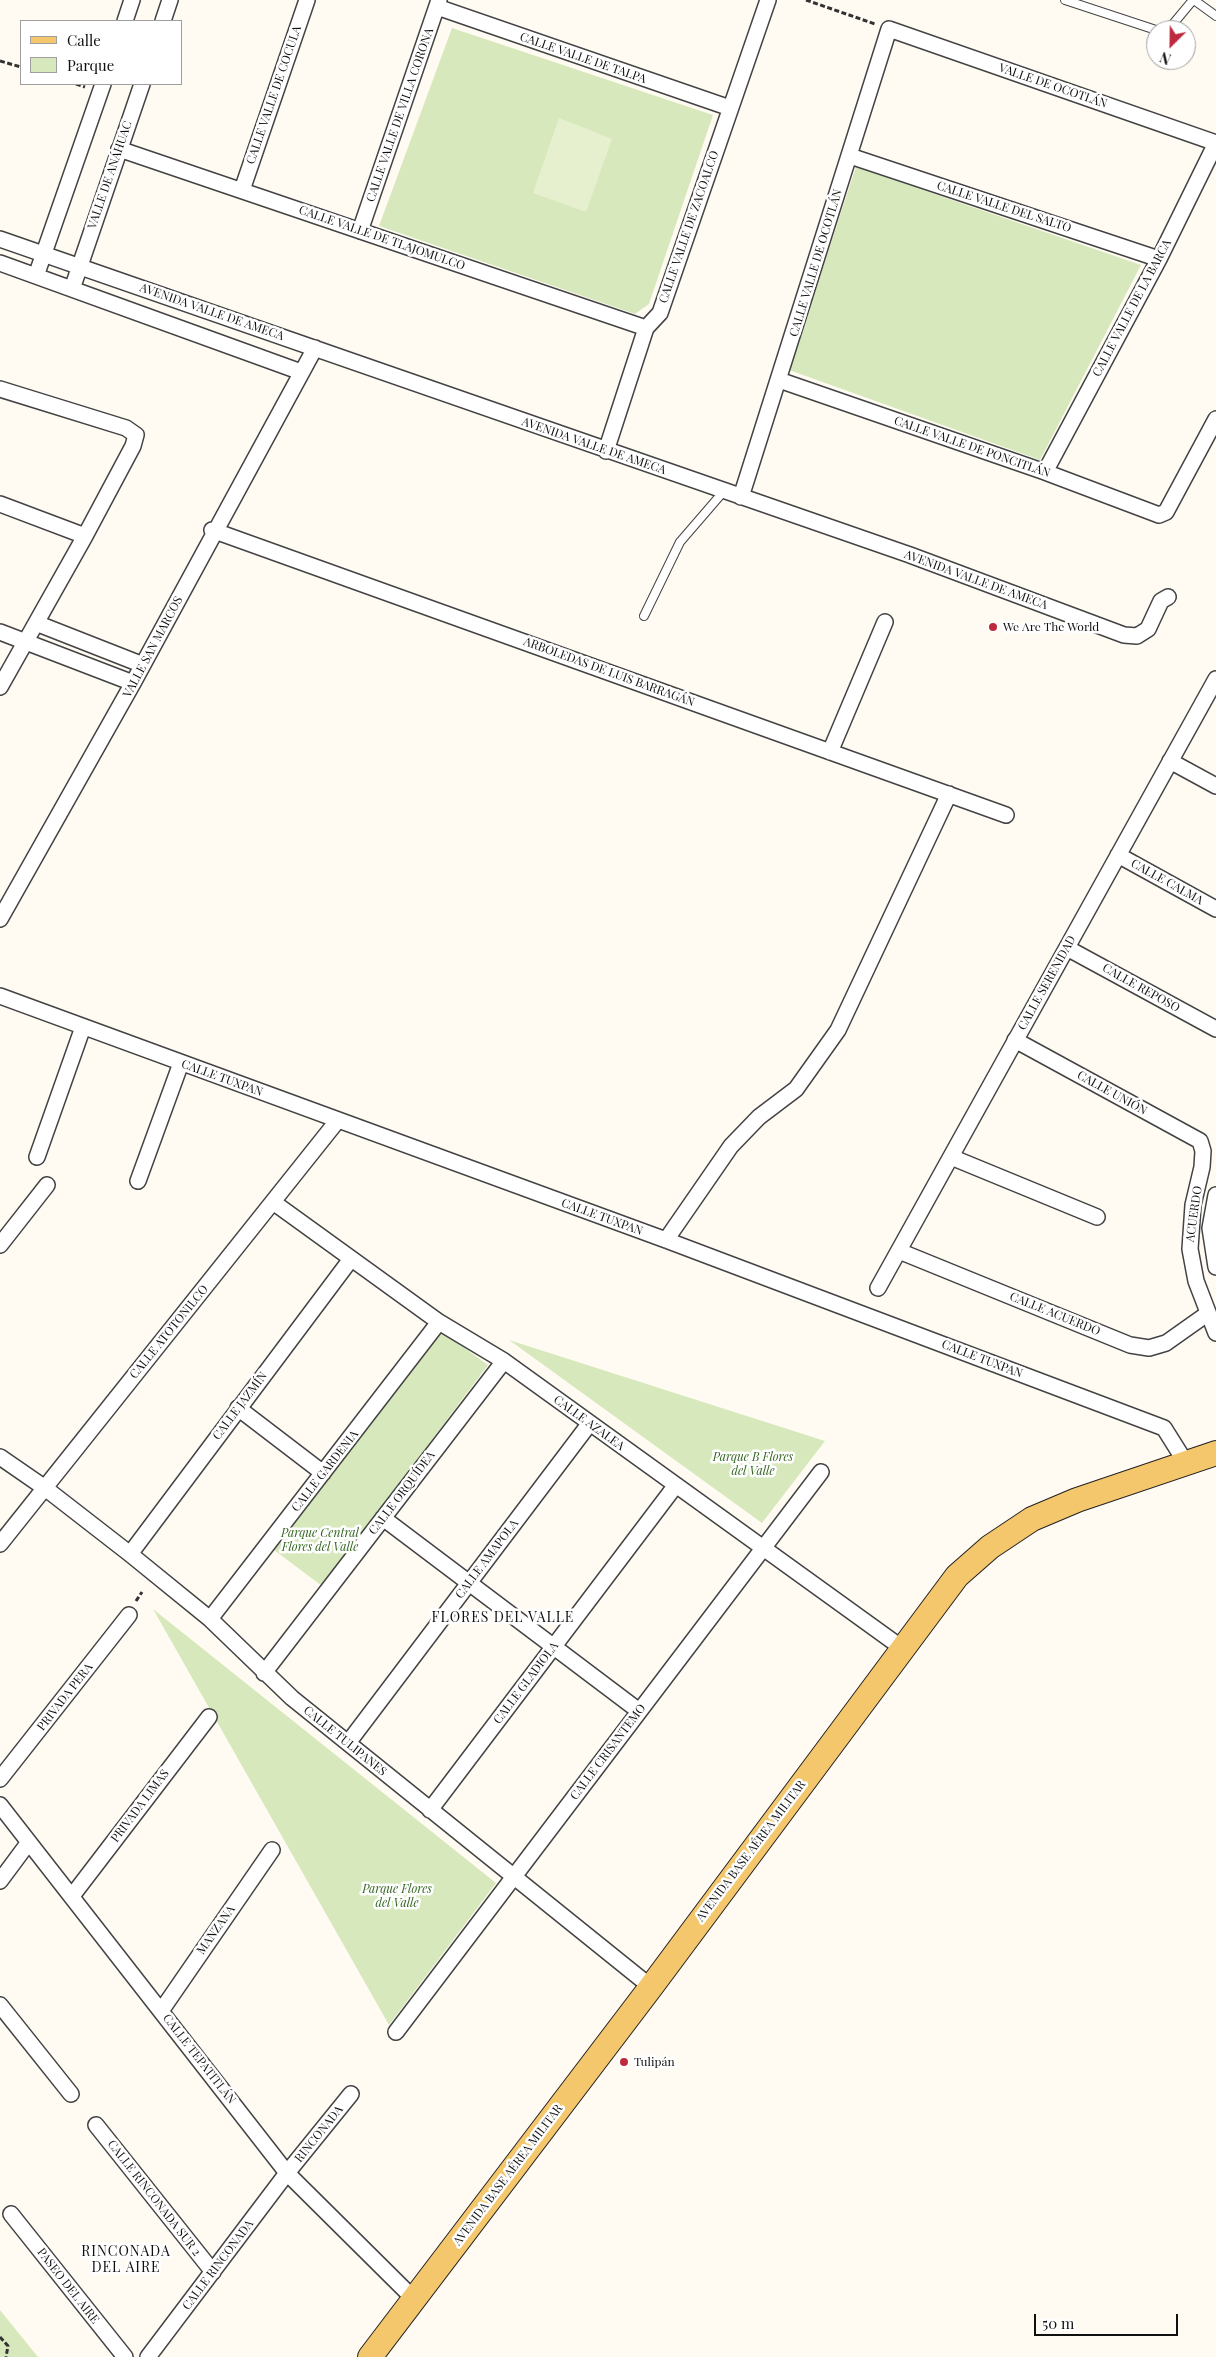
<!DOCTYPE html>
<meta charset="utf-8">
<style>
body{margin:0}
#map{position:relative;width:1216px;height:2357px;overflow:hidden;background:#fffbf3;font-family:"Playfair Display",serif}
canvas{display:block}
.legend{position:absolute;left:20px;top:20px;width:162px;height:65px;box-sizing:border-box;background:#fff;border:1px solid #9f9f9f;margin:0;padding:6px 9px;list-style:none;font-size:15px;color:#101010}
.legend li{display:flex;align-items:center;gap:10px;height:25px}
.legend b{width:25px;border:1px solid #9f9f9f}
.north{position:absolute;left:1146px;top:20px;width:50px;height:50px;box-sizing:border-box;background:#fff;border:1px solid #9f9f9f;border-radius:50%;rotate:203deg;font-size:14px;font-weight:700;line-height:20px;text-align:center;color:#101010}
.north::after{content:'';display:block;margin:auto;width:18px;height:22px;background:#bd2a3e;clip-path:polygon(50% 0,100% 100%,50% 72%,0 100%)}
.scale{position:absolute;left:1034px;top:2314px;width:144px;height:22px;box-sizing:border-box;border:2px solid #101010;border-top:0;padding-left:6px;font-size:15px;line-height:18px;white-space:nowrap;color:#101010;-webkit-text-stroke:4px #fff;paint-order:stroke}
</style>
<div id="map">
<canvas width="1216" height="2357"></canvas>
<ul class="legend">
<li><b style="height:6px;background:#f4c76d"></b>Calle</li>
<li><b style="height:14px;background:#d7e9bc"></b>Parque</li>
</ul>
<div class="north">N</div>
<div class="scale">50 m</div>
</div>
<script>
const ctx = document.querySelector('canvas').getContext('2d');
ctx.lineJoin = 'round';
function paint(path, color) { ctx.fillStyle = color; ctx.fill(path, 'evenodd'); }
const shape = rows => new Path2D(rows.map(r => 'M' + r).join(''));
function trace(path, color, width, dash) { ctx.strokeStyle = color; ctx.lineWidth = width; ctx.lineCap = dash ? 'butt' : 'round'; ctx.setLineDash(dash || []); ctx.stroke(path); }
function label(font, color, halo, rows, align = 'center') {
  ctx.font = font + ' "Playfair Display",serif'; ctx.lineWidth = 5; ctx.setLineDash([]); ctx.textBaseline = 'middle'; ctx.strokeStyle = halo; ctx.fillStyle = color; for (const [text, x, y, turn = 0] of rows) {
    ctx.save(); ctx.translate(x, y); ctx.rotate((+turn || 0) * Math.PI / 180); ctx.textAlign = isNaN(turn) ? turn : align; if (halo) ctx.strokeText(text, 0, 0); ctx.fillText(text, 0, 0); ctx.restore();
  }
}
const green = shape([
 [452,28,713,115,649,304,635,314,379,226],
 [856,167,1141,265,1040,460,789,370],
 [441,1331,488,1365,322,1586,274,1550],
 [509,1340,825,1441,762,1523],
 [153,1609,496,1883,389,2025],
 [0,2310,38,2357,0,2357]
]);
const pitch = shape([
 [559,118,612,139,586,212,533,193]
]);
const path = shape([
 [806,0,875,24],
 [0,61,21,67],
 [76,84,85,87],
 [136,1601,142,1592],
 [0,2337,8,2346,6,2357]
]);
const service = shape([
 [1065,0,1156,30],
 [1194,0,1216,16],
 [1164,30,1173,24,1193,0],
 [644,616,680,542,724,491]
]);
const minor = shape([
 [437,7,730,108],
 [125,21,132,0],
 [163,21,170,0],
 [119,149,646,328],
 [850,156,1159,259],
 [242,190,307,0],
 [360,231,439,0],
 [0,239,910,555,1124,635,1137,636,1148,629,1161,601,1168,597],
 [0,263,301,372],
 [36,276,103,84],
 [72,289,142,84],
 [779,380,1045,472,1159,515,1166,512,1216,419],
 [0,389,126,428,136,435,133,446,85,536,0,687],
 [606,451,646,328,660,313,768,0],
 [1045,472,1159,259,1216,143],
 [741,497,889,29,1216,143],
 [0,504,85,536],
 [212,530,1006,815],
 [36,623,143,665],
 [0,632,133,683],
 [830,752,885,622],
 [1170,761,1216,786],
 [1118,855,1216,909],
 [0,919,133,683,315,348],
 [1067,948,1216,1029],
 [0,996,666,1240,1164,1428,1186,1463],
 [1015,1040,1200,1141,1203,1151,1202,1167,1193,1205,1190,1249,1196,1281,1216,1333],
 [37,1157,83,1027],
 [951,1157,1097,1217],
 [138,1181,181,1063],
 [1216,1195,1210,1228,1216,1267],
 [273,1202,439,1322,504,1361,902,1648],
 [666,1240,731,1146,759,1117,796,1089,838,1030,949,794],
 [0,1245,47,1185],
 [899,1251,1130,1345,1149,1348,1166,1343,1207,1314],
 [878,1288,1216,679],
 [238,1408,323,1473],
 [0,1457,45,1488,130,1554,210,1619,292,1698,651,1987],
 [383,1518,639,1711],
 [0,1544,338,1120],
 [130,1554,351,1259],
 [210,1619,439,1322],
 [264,1673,504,1361],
 [348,1743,590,1423],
 [0,1779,129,1615],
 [0,1805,287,2173,414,2299],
 [430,1810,676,1485],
 [0,1881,29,1842],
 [72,1896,209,1717],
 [0,2005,71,2094],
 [161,2011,272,1850],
 [396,2032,821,1472],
 [96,2125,213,2272],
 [11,2214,125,2357],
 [148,2357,287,2173,351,2094]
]);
const primary = shape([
 [370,2357,651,1987,957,1576,990,1547,1032,1519,1077,1500,1216,1453]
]);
const markers = [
 [993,627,5,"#bd2a3e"],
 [624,2062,5,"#bd2a3e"]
];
const streetNames = [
 ["CALLE VALLE DE TALPA",583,58,19],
 ["VALLE DE OCOTLÁN",1053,86,19],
 ["CALLE VALLE DE COCULA",274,95,-71],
 ["CALLE VALLE DE VILLA CORONA",400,115,-71],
 ["VALLE DE ANÁHUAC",110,175,-71],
 ["CALLE VALLE DEL SALTO",1004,207,18],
 ["CALLE VALLE DE ZACOALCO",689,227,-71],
 ["CALLE VALLE DE TLAJOMULCO",382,238,19],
 ["CALLE VALLE DE OCOTLÁN",816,263,-73],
 ["CALLE VALLE DE LA BARCA",1132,308,-62],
 ["AVENIDA VALLE DE AMECA",212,312,19],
 ["AVENIDA VALLE DE AMECA",594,446,19],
 ["CALLE VALLE DE PONCITLÁN",972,447,19],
 ["AVENIDA VALLE DE AMECA",976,580,20],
 ["VALLE SAN MARCOS",153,647,-62],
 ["ARBOLEDAS DE LUIS BARRAGÁN",609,672,20],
 ["CALLE CALMA",1167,882,29],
 ["CALLE SERENIDAD",1047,983,-61],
 ["CALLE REPOSO",1141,988,29],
 ["CALLE TUXPAN",222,1078,20],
 ["CALLE UNIÓN",1112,1093,29],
 ["ACUERDO",1194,1214,-82],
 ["CALLE TUXPAN",602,1217,20],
 ["CALLE ACUERDO",1055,1314,22],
 ["CALLE ATOTONILCO",169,1332,-51],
 ["CALLE TUXPAN",982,1359,21],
 ["CALLE JAZMÍN",240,1406,-53],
 ["CALLE AZALEA",589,1423,36],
 ["CALLE GARDENIA",325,1471,-52],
 ["CALLE ORQUÍDEA",402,1493,-53],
 ["CALLE AMAPOLA",487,1559,-53],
 ["CALLE GLADIOLA",526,1683,-53],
 ["PRIVADA PERA",65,1697,-52],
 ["CALLE TULIPANES",345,1741,39],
 ["CALLE CRISANTEMO",608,1752,-53],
 ["PRIVADA LIMAS",140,1806,-53],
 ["AVENIDA BASE AÉREA MILITAR",751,1851,-53],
 ["MANZANA",216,1930,-55],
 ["CALLE TEPATITLÁN",199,2059,52],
 ["RINCONADA",319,2134,-51],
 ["AVENIDA BASE AÉREA MILITAR",508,2175,-53],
 ["CALLE RINCONADA SUR 2",154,2198,52],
 ["CALLE RINCONADA",218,2265,-53],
 ["PASEO DEL AIRE",68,2286,52]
];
const poiNames = [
 ["We Are The World",1003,627],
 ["Tulipán",634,2062]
];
const parkNames = [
 ["Parque B Flores",753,1457],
 ["del Valle",753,1471],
 ["Parque Central",320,1533],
 ["Flores del Valle",320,1547],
 ["Parque Flores",397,1889],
 ["del Valle",397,1903]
];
const neighbourhoodNames = [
 ["FLORES DEL VALLE",503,1618],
 ["RINCONADA",126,2252],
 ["DEL AIRE",126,2268]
];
paint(green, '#d7e9bc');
paint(pitch, '#e7f0ce');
trace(service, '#434343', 10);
trace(minor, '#434343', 18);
trace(primary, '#212121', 26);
trace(path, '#323232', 3, [5, 2.5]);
trace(service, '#fff', 8);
trace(minor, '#fff', 15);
trace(primary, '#f4c76d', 24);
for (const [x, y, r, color] of markers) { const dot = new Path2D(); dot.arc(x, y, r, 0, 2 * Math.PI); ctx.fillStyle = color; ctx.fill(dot); trace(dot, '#fff', 2); }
label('12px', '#101010', '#fff', streetNames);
label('12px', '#101010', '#fff', poiNames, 'left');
label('italic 12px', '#356621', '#fff', parkNames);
ctx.letterSpacing = '1px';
label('14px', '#101010', '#fff', neighbourhoodNames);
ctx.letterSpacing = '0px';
</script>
